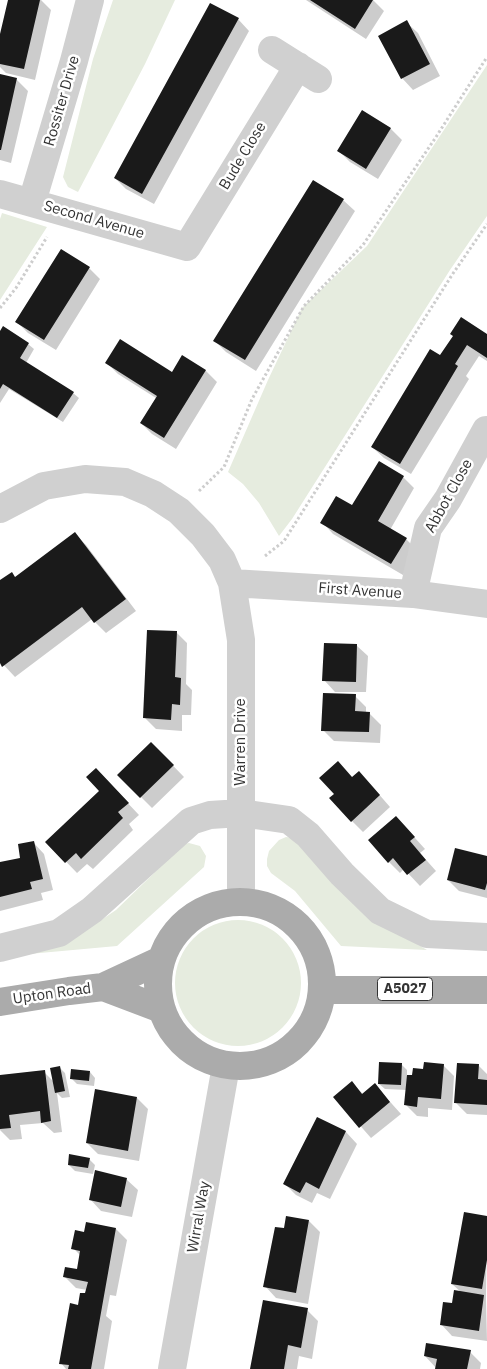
<!DOCTYPE html>
<style>
body{margin:0}
canvas{display:block;background:#fff}
</style>
<canvas width="487" height="1369"></canvas>
<script>
const ctx = document.querySelector('canvas').getContext('2d');
ctx.lineJoin = 'round';
function paint(path, color) { ctx.fillStyle = color; ctx.fill(path, 'evenodd'); }
const shape = rows => new Path2D(rows.map(r => 'M' + r).join(''));
function trace(path, color, width, dash) { ctx.strokeStyle = color; ctx.lineWidth = width; ctx.lineCap = dash ? 'butt' : 'round'; ctx.setLineDash(dash || []); ctx.stroke(path); }
function label(font, color, halo, rows, align = 'center') {
  ctx.font = font + ' "IBM Plex Sans",sans-serif'; ctx.lineWidth = 5; ctx.setLineDash([]); ctx.textBaseline = 'middle'; ctx.strokeStyle = halo; ctx.fillStyle = color; for (const [text, x, y, turn = 0] of rows) {
    ctx.save(); ctx.translate(x, y); ctx.rotate((+turn || 0) * Math.PI / 180); ctx.textAlign = isNaN(turn) ? turn : align; if (halo) ctx.strokeText(text, 0, 0); ctx.fillText(text, 0, 0); ctx.restore();
  }
}
const green = shape([
 [113,0,175,0,145,64,78,192,68,187,63,177,93,59],
 [487,65,487,216,450,270,292,519,279,536,259,503,243,484,228,472,268,380,302,308,367,246],
 [2,213,47,227,0,300,0,219],
 [286,837,294,838,405,937,427,950,341,946,295,891,271,873,267,866,267,859,269,851,279,840],
 [189,843,200,846,206,856,204,867,117,946,18,955,67,943,116,910,184,844],
 '175 983a63 63 0 1 1 126 0a63 63 0 1 1-126 0Z'
]);
const shadow = shape([
 [9,0,41,0,51,10,35,80,6,73,0,67,0,40],
 [306,0,373,0,384,11,366,39],
 [238,19,249,31,154,204,126,189,115,178],
 [406,22,418,33,440,76,413,90,402,78],
 [0,76,16,79,28,91,11,163,0,160],
 [363,112,391,129,402,140,378,179,350,162,339,151],
 [343,200,355,211,256,371,226,352,215,341],
 [89,268,100,279,56,350,28,333,17,322],
 [0,334,28,344,34,349,26,363,73,393,79,398,63,422,9,389,0,403],
 [487,335,487,361,479,356,466,376,469,379,411,474,384,458,372,447,441,357],
 [182,357,206,371,217,382,176,449,152,434,141,423,156,398,118,374,107,363,172,373],
 [403,477,414,488,390,530,406,539,417,550,403,575,333,534,322,522,353,507],
 [75,534,86,545,136,611,106,633,92,619,15,677,0,661,0,582,16,578],
 [176,632,187,643,186,684,192,690,191,715,182,715,182,731,156,729,145,718],
 [356,645,368,656,366,692,335,692,324,680],
 [355,696,366,707,366,713,369,713,381,725,380,743,334,741,323,730],
 [151,743,184,777,152,808,119,775],
 [353,778,370,784,390,807,363,832,352,821],
 [107,781,139,815,129,824,133,830,93,869,87,864,77,873,47,842,101,791],
 [396,817,425,849,420,853,436,871,420,886,404,869,400,873,389,862],
 [33,842,44,854,53,890,41,893,43,900,0,911,0,864,22,858],
 [487,857,487,898,459,891,448,880],
 [401,1064,407,1070,407,1076,413,1077,424,1070,443,1065,454,1076,452,1110,428,1108,428,1117,417,1116,406,1105,407,1090,385,1089,379,1084],
 [478,1065,487,1074,487,1115,467,1114,456,1103],
 [60,1068,65,1073,70,1097,62,1098,57,1093,62,1132,54,1133,43,1123,20,1125,22,1139,10,1140,0,1130,0,1076,44,1072,54,1082],
 [90,1072,95,1078,94,1086,77,1084,71,1078],
 [352,1083,363,1094,375,1085,401,1114,371,1138,335,1097],
 [137,1098,148,1109,139,1161,98,1154,87,1143],
 [317,1118,346,1132,357,1144,330,1199,317,1193,312,1203,296,1195,284,1183],
 [89,1159,95,1165,93,1174,75,1171,69,1165],
 [126,1179,138,1190,132,1217,101,1211,90,1199],
 [487,1217,486,1299,487,1341,452,1336,441,1324,462,1293,452,1284],
 [309,1221,320,1232,308,1304,276,1298,265,1286,285,1230],
 [116,1229,127,1240,116,1296,110,1295,106,1316,112,1321,104,1369,66,1369,61,1363,79,1306,87,1295,87,1290,76,1288,65,1277,78,1270,81,1256,73,1248,85,1233],
 [307,1310,318,1321,312,1359,299,1356,297,1369,252,1369],
 [470,1352,481,1363,480,1369,437,1369,425,1356]
]);
const building = shape([
 [8,0,40,0,24,69,0,64,0,34],
 [310,0,373,0,355,29],
 [210,3,239,18,142,194,114,178],
 [407,20,430,64,401,79,378,36],
 [0,74,17,78,1,150,0,150],
 [362,110,391,128,366,169,337,151],
 [313,180,344,199,245,360,213,341],
 [61,249,90,267,44,340,15,322],
 [461,317,487,334,487,358,467,345,455,364,458,366,400,464,371,447,430,349,440,355,453,336,450,334],
 [3,326,29,343,20,358,74,392,57,418,3,384,0,389,0,331],
 [120,339,172,372,182,355,206,370,164,438,140,423,157,396,105,363],
 [379,461,404,476,378,521,407,538,391,564,320,523,336,496,352,505],
 [75,532,126,599,94,623,82,607,2,667,0,663,0,580,12,572,15,577],
 [147,630,177,631,175,677,181,678,180,705,172,704,171,720,143,718],
 [324,643,357,644,356,682,322,681],
 [323,693,356,694,355,711,370,712,369,732,321,731],
 [151,742,174,765,140,798,117,775],
 [338,761,352,777,359,771,380,795,351,822,329,798,334,794,319,778],
 [96,768,129,803,118,812,123,818,81,859,76,853,65,863,45,842,99,791,86,777],
 [396,816,415,837,410,841,426,860,407,875,393,858,388,863,368,840],
 [34,841,43,879,30,882,32,889,0,897,0,862,20,858,18,844],
 [455,848,487,856,487,883,485,890,447,880],
 [379,1062,402,1063,401,1085,378,1084],
 [424,1062,444,1064,441,1099,418,1097,417,1107,404,1105,407,1075,412,1075,413,1068,423,1069],
 [457,1063,479,1064,478,1079,487,1080,487,1105,454,1103],
 [60,1066,65,1091,55,1093,50,1068],
 [71,1069,90,1071,89,1081,70,1079],
 [45,1070,51,1121,41,1123,40,1111,9,1115,11,1128,0,1129,0,1075],
 [352,1081,362,1094,375,1083,390,1102,359,1128,333,1097],
 [95,1089,137,1097,128,1151,86,1143],
 [317,1117,346,1131,319,1189,306,1182,300,1193,283,1184],
 [69,1154,90,1158,88,1168,68,1165],
 [95,1170,127,1178,121,1207,89,1200],
 [464,1212,487,1216,487,1260,482,1289,451,1284],
 [286,1216,309,1220,296,1293,263,1287,275,1227,284,1228],
 [86,1222,116,1228,91,1369,68,1369,69,1365,59,1364,70,1303,78,1305,80,1293,85,1293,88,1282,63,1277,65,1267,77,1269,80,1251,71,1249,75,1230,84,1232],
 [454,1290,484,1295,479,1331,440,1325,443,1302,452,1303],
 [263,1300,308,1308,301,1348,288,1345,284,1369,250,1369],
 [426,1343,471,1350,467,1369,435,1369,437,1359,424,1356]
]);
const path = shape([
 [0,308,16,288,47,237],
 [199,491,224,467,252,399,304,306,363,245,436,137,487,57],
 [265,556,284,541,452,275,487,224]
]);
const street = shape([
 [272,50,318,79],
 [0,194,187,247,298,66],
 [32,202,74,61,90,0],
 [0,509,44,486,85,479,125,482,153,494,179,511,203,535,222,560,232,583,241,640,241,901],
 [232,583,413,594,487,604],
 [413,594,428,528,448,499,486,430],
 [0,948,59,933,92,910,191,821,210,815,241,813,289,820,308,835,342,874,380,911,427,934,487,937],
 [172,1369,226,1066]
]);
const primary = shape([
 '158 984a82 82 0 1 1 164 0a82 82 0 1 1-164 0Z',
 [103,987,161,1009],
 [323,990,487,990],
 [0,1002,69,991,103,987,161,960]
]);
const shields = [
 [405,989,55]
];
const shieldNames = [
 ["A5027",405,989]
];
const streetNames = [
 ["Rossiter Drive",62,101,-74],
 ["Bude Close",243,156,-59],
 ["Second Avenue",94,220,16],
 ["Abbot Close",449,496,-61],
 ["First Avenue",360,591,4],
 ["Warren Drive",241,742,-90],
 ["Upton Road",52,994,-8],
 ["Wirral Way",199,1217,-80]
];
paint(green, '#e6ecdf');
paint(shadow, '#0003');
paint(building, '#1a1a1a');
trace(path, '#cdcdcd', 3, [2.5, 2.5]);
trace(street, '#d0d0d0', 28);
trace(primary, '#ababab', 28);
for (const [x, y, w] of shields) { const box = new Path2D(); box.roundRect(x - w / 2, y - 11.5, w, 23, 4); ctx.fillStyle = '#fff'; ctx.fill(box); trace(box, '#333', 1); }
label('bold 14px', '#333', null, shieldNames);
label('15px', '#333', '#fff', streetNames);
</script>
